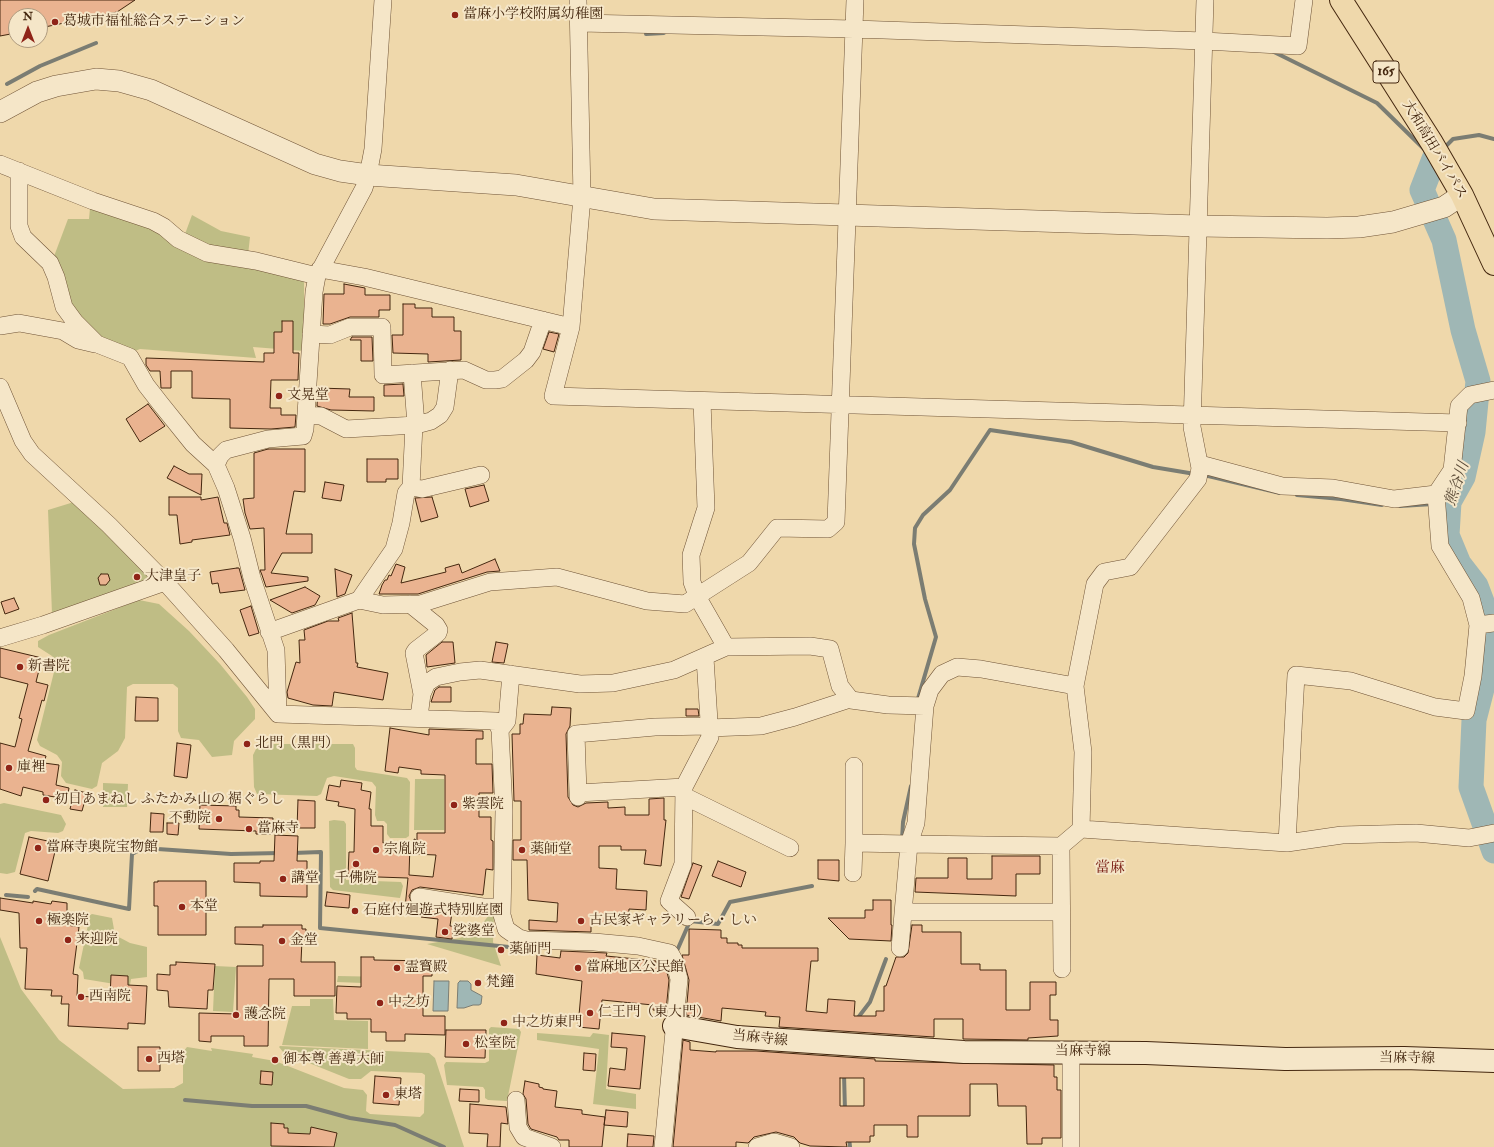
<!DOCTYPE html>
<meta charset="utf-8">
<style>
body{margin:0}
#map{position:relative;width:1494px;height:1147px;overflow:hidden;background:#efd8ab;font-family:"IM FELL Double Pica",serif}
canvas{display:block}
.north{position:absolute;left:8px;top:8px;width:40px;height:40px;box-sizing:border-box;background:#f5e6c8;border:1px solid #ae9a7e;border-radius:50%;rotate:0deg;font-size:11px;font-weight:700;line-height:16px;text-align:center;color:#44270f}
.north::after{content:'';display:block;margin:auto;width:14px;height:18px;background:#8f2418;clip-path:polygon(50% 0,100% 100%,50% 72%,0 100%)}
</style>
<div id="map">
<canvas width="1494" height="1147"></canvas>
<div class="north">N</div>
</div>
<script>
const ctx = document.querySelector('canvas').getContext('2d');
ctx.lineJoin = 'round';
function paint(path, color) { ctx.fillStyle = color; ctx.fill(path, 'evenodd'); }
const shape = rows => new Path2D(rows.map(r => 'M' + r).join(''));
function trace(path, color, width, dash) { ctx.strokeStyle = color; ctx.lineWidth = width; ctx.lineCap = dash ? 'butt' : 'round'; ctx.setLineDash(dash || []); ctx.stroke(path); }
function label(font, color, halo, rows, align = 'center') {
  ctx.font = font + ' "IM FELL Double Pica","Noto Serif JP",serif'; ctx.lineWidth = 4; ctx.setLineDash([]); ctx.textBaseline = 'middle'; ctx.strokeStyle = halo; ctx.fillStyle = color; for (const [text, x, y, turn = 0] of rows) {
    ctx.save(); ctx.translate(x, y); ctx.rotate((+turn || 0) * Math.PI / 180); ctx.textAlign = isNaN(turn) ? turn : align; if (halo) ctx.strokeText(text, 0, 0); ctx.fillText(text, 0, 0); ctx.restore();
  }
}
const green = shape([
 [90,208,132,217,181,245,192,215,221,231,250,237,247,264,304,279,304,351,253,347,256,358,140,349,130,353,99,340,68,303,53,259,68,219,89,219],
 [74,502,147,574,147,582,52,614,48,510],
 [139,600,159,604,189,631,220,664,247,697,255,709,255,719,234,741,232,755,212,757,199,740,181,738,178,731,178,688,173,684,133,684,127,687,125,738,118,751,102,763,97,786,92,789,66,783,61,776,62,762,57,755,40,746,37,740,56,664,52,656,38,647,38,641,49,635],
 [261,744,353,744,355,748,355,767,357,770,407,778,410,782,409,836,406,838,390,838,387,834,387,824,384,821,377,821,375,815,376,787,372,782,334,776,327,778,321,794,317,796,257,794,254,787,253,755,258,745],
 [415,779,444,779,444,830,414,830],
 [103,783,128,784,127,807,103,807],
 [4,803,61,815,66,824,63,831,58,833,31,831,25,833,15,872,7,874,0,873,0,804],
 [334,820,344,821,346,824,346,880,401,882,403,886,400,898,333,890,330,887,329,821],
 [92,914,112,918,115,935,130,943,147,947,147,977,131,979,130,985,127,986,84,979,83,972,79,968,90,915],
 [489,915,494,915,493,942,501,966,427,944,460,938,476,932],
 [0,937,21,989,59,1040,123,1089,174,1088,183,1083,183,1052,187,1047,212,1051,211,1048,253,1054,252,1057,275,1061,344,1088,363,1090,367,1095,366,1111,370,1114,420,1117,424,1113,425,1075,422,1073,371,1071,361,1079,349,1079,284,1053,279,1047,280,1046,429,1053,435,1058,464,1147,0,1147],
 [215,966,236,967,233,1012,213,1011],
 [338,976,388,977,388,984,337,982],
 [310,999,333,999,334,1020,368,1021,368,1049,282,1045,292,1006,310,1006],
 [491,1027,519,1029,521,1032,507,1101,488,1100,485,1098,485,1090,483,1087,447,1085,444,1065,446,1062,485,1063,489,1061,489,1029],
 [537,1033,590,1037,593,1033,609,1035,606,1089,636,1094,636,1109,593,1104,599,1049,537,1040]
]);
const water = shape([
 [434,981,449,981,448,1011,433,1011,434,981],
 [460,981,468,981,471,984,471,990,482,996,481,1004,479,1005,473,1005,464,1008,457,1008,458,983,460,981]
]);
const stream = shape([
 [646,34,664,33],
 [1274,52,1377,103,1424,149],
 [7,84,40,66,96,43],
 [1443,149,1453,139,1479,135,1494,139],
 [1204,475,1280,493],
 [1297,495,1341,499,1382,505],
 [1440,503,1449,502],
 [1400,506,1433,504],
 [917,702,936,637,925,599,914,544,915,528,923,515,950,490,990,430,1071,442,1153,467,1195,474],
 [902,840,903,822,911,786],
 [293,853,321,852,320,928,509,947,524,947],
 [35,891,37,889,129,909,132,854,143,848,231,854,280,853],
 [6,895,28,897],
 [676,953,690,921,718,924,730,902,812,886],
 [857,1019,870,1002,886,959],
 [844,1074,845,1111],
 [185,1100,252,1106,306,1106,350,1118,395,1125,444,1147],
 [849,1137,850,1147]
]);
const river = shape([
 [1434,159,1422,190,1444,240,1463,330,1478,381,1473,432,1463,477,1449,502,1447,535,1459,564,1476,586,1487,615,1485,677,1474,720,1471,787,1494,851]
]);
const building = shape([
 [0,0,135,0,117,12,40,28,40,16,16,16,16,33,0,36,0,0],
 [344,284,365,288,365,295,390,295,390,310,379,310,379,317,350,317,330,324,323,324,324,294,344,294,344,284],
 [403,304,415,304,415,308,432,308,432,317,454,317,454,331,461,331,461,360,428,362,428,354,393,353,392,335,403,335,403,304],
 [282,321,293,321,293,353,299,353,298,380,271,380,270,408,281,408,281,415,296,415,295,427,271,429,230,428,230,399,192,398,192,371,171,371,171,388,161,388,160,371,150,371,146,365,146,358,264,362,264,353,274,353,274,332,282,332,282,321],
 [549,332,559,334,554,352,543,349,549,332],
 [352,337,372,337,373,361,361,361,361,340,350,340,352,337],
 [403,384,404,396,384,396,384,385,403,384],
 [318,388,350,389,349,397,374,397,374,411,331,410,317,406,318,388],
 [148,404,165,426,140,442,126,419,148,404],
 [268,449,305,449,305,492,294,491,286,534,312,534,312,553,282,553,271,573,308,577,308,581,266,587,262,575,260,570,265,570,264,528,250,529,245,513,243,499,254,498,254,453,268,449],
 [367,459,398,459,398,479,386,479,386,482,367,482,367,459],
 [174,466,189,474,202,474,201,495,167,478,174,466],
 [325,482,344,485,341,501,322,498,325,482],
 [484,485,489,501,470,507,465,489,484,485],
 [169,497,201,497,201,500,218,497,224,523,227,523,230,535,192,540,192,542,180,544,177,515,169,515,169,497],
 [432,497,438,517,421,522,415,498,432,497],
 [495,559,500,571,487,572,418,594,379,594,382,585,385,580,387,580,389,575,391,576,396,564,405,567,401,583,446,572,445,568,459,564,462,573,495,559],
 [237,568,239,568,245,590,220,593,218,583,212,584,210,572,237,568],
 [335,569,352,575,345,594,337,597,335,569],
 [101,574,108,574,110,580,106,585,100,585,98,578,101,574],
 [305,587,320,596,315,605,292,613,270,600,305,587],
 [14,598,19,609,5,614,1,602,14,598],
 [251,606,259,633,249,636,240,610,251,606],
 [352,613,356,663,358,663,357,667,388,673,383,700,334,692,332,706,313,705,288,698,287,692,296,662,300,663,299,640,305,640,304,630,328,621,339,621,338,618,352,613],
 [442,642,453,642,455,663,427,667,426,655,442,642],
 [496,642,508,644,504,663,492,662,496,642],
 [0,648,42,658,36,682,48,685,44,701,42,700,28,751,46,756,44,763,59,765,56,785,69,788,67,799,43,795,43,792,23,787,21,796,0,789,0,743,15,747,22,719,19,718,28,684,0,677,0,648],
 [439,687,451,687,451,702,431,702,435,690,439,687],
 [136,697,158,698,158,721,135,721,136,697],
 [552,707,571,708,570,726,566,734,568,797,573,805,578,807,586,803,608,802,608,808,625,807,625,815,649,815,649,799,664,798,664,820,666,820,661,866,644,864,646,850,621,850,621,846,599,846,599,868,617,869,616,889,647,891,646,910,629,909,628,925,591,923,591,932,529,930,529,920,557,922,558,903,528,900,527,860,513,860,513,840,521,840,521,801,514,801,512,734,520,734,520,724,523,724,524,714,551,715,552,707],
 [686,709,698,709,699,716,686,716,686,709],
 [390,728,429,735,429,729,483,731,483,739,476,739,476,764,492,764,493,793,479,793,479,817,491,817,491,840,493,841,493,870,486,869,483,895,420,887,412,890,409,896,412,904,417,907,452,912,450,926,454,926,452,939,436,937,438,919,421,917,422,910,405,908,408,878,348,876,349,852,354,852,355,809,338,806,339,802,326,800,329,785,340,787,341,780,362,783,361,790,371,792,369,809,371,809,371,826,383,826,383,843,410,844,409,875,433,877,436,855,413,854,414,839,417,840,417,833,445,833,445,775,421,774,421,770,399,767,398,773,385,771,390,728],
 [177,743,191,745,187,778,174,776,177,743],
 [75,790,87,793,82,811,70,809,75,790],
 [298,800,315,801,315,828,297,828,298,800],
 [200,805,236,806,236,810,239,810,239,817,273,818,272,834,256,834,256,831,199,829,200,805],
 [151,813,164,814,163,832,150,832,151,813],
 [167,823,179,823,178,835,167,834,167,823],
 [275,835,298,836,297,861,307,861,307,897,260,896,260,883,234,882,234,863,260,863,260,861,274,861,275,835],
 [29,837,57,843,48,881,20,874,29,837],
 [992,856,1040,856,1040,874,1016,874,1016,896,915,892,916,878,948,878,948,858,967,858,967,879,992,879,992,856],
 [818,860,839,860,839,881,818,879,818,860],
 [718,861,746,872,741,887,712,876,718,861],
 [693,863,702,866,689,899,681,897,693,863],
 [158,881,206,881,206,935,158,935,158,906,154,906,154,882,158,882,158,881],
 [327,892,350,895,349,908,325,906,327,892],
 [0,898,33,903,33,901,51,904,52,901,67,903,67,925,79,927,73,974,78,975,77,996,110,998,111,975,128,976,128,985,147,986,145,1024,128,1023,128,1029,68,1026,69,1004,61,1004,62,996,51,996,52,990,25,989,27,948,20,948,19,913,0,910,0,898],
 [873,900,891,900,891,925,892,925,891,941,849,939,828,918,865,918,865,910,873,910,873,900],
 [263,925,302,925,302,929,306,929,306,940,302,940,301,962,335,962,335,996,294,996,294,979,269,979,268,1046,244,1046,244,1036,211,1036,211,1042,199,1041,199,1013,237,1014,237,966,263,966,263,945,235,944,235,927,263,927,263,925],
 [912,925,922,925,922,932,961,932,961,964,980,964,980,970,1006,970,1006,1010,1030,1010,1030,982,1056,982,1056,995,1050,995,1050,1020,1058,1020,1058,1036,1028,1038,1028,1040,963,1039,963,1019,934,1019,934,1037,779,1027,780,1017,765,1016,766,1012,722,1008,721,1021,686,1015,689,980,682,955,689,955,689,929,721,930,721,938,727,938,727,943,738,943,738,945,742,945,742,948,818,948,818,961,811,961,806,1011,827,1013,828,999,855,1001,854,1016,876,1016,876,1011,884,1011,884,986,886,986,896,957,904,957,908,953,912,925],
 [561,951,607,953,606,956,656,961,656,964,665,965,669,980,666,1011,653,1010,653,1005,602,1000,599,1029,578,1027,582,981,536,974,537,955,560,958,561,951],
 [361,957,374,957,374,960,432,961,432,976,423,976,423,1016,445,1016,445,1035,405,1034,405,1041,386,1041,386,1032,371,1032,371,1019,347,1019,347,1013,336,1013,337,986,361,987,361,957],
 [176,962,215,964,213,990,208,990,207,1009,169,1007,168,991,157,990,157,974,170,975,170,965,176,965,176,962],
 [446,1030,486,1030,485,1058,445,1057,446,1030],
 [612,1033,645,1036,640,1089,608,1086,610,1068,625,1070,627,1048,611,1047,612,1033],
 [683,1040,690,1042,690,1050,716,1052,716,1051,756,1051,875,1059,875,1061,1054,1065,1054,1077,1057,1077,1057,1090,1061,1090,1061,1138,1042,1138,1042,1144,1027,1144,1026,1106,998,1106,997,1084,970,1084,970,1116,918,1116,918,1137,907,1137,907,1125,874,1125,874,1136,870,1136,870,1142,846,1142,847,1147,810,1146,800,1143,794,1137,776,1132,754,1137,748,1143,736,1142,736,1147,673,1147,683,1040],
 [840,1078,864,1078,864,1106,840,1106,840,1078],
 [138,1047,160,1047,160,1071,138,1071,138,1047],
 [584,1053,596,1054,595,1071,583,1070,584,1053],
 [261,1071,273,1072,272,1085,260,1084,261,1071],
 [375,1076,401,1078,399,1105,373,1103,375,1076],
 [525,1081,539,1084,539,1087,543,1088,543,1089,557,1091,555,1107,582,1110,582,1114,605,1117,602,1147,569,1147,569,1140,559,1140,557,1137,531,1129,528,1124,526,1099,523,1094,525,1081],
 [460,1089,479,1090,479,1102,459,1101,460,1089],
 [470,1104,506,1107,508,1124,501,1123,500,1147,487,1147,488,1134,469,1133,470,1104],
 [606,1110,628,1112,627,1127,604,1125,606,1110],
 [271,1123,284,1124,284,1128,288,1128,288,1133,310,1134,311,1127,337,1133,334,1147,271,1146,271,1123],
 [628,1134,654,1136,653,1147,627,1147,628,1134]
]);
const minor = shape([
 [578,0,582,197,571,327,553,396,1458,423],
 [580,23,854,29,1204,41,1298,46,1304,0],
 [0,164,93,201,153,221,164,227,178,239,207,253,256,261,317,276],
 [19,171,19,226,23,237,50,263,56,277,64,307,75,322,97,344,130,357,146,385,160,403,193,444,216,465],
 [320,269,364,277,571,327],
 [0,326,19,323,63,331,78,340,95,344],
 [311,334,330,335,350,327,382,327,383,375,464,370,486,380,495,380,502,379,526,360,532,352,543,320],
 [412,373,416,425],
 [0,387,23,441,32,454,109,525,165,582,226,650,278,714,496,721,500,730,504,811,502,915,506,929,519,938,526,940,594,942,638,946,670,953,674,960,679,979,663,1147],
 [702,401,706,508,691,555,692,582,698,598,726,647],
 [306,415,321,416,346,429,416,425,431,421,440,415,445,407,450,370],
 [1200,464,1282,486,1333,488,1394,499,1436,494],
 [411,487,422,489,481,475],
 [359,600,383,605,420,604,490,582,557,577,647,601,685,604,749,563,777,528,828,529,836,522,855,0],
 [410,604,436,625,439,630,438,633,416,650,414,653,422,694],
 [1478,625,1471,598,1440,546,1436,494,1452,470,1459,406,1470,395,1494,390],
 [269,632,359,600,394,549,401,523,406,493,411,487,414,425],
 [0,638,43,625,165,582],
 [278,714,276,650,252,578,242,538,226,488,216,465,220,456,226,450,268,439,303,436,305,429,314,292,317,276,364,188,368,175,373,149,383,0],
 [419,717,422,694,427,683,436,677,460,672,480,670,580,684,613,683,674,670,726,647,810,646,830,649,840,686,851,700,888,705,925,706,930,690,942,674,957,667,981,669,1075,686],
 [709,728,761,726,795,717,850,699],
 [500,730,507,721,511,674],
 [854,766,854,843,909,844,916,823,925,706],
 [578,793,576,734,655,727,709,726],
 [684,796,790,848],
 [578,797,578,793,684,787],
 [1081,829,1083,752,1075,686,1095,584,1104,572,1130,567,1198,479,1200,468,1192,427,1205,0],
 [1287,843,1296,675,1351,681,1435,707,1466,711,1473,676,1478,625,1494,623],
 [1061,846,1062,969],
 [853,873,854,843],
 [419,897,483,907,502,907],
 [904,912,1061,912],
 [687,917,669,901,683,864,684,787,710,737,705,658],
 [900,948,909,844,1061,846,1081,829,1287,843,1342,835,1416,833,1469,838,1494,833],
 [516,1100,518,1127,524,1137,552,1147],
 [757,1147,774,1142,791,1147],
 [1071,1147,1071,1052]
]);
const tertiary = shape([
 [0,112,37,92,56,86,96,79,119,81,151,90,315,164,340,171,368,175,516,185,654,209,1198,226,1327,228,1359,227,1393,222,1444,207,1462,195]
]);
const secondary = shape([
 [674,1026,737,1037,964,1052,1146,1053,1285,1059,1404,1058,1494,1061]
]);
const trunk = shape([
 [1341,0,1432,143,1462,195,1494,264]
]);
const markers = [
 [455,15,4,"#8f2418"],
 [55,22,4,"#8f2418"],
 [279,396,4,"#8f2418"],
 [137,577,4,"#8f2418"],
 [20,667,4,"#8f2418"],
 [247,744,4,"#8f2418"],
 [9,768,4,"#8f2418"],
 [46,800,4,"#8f2418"],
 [454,805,4,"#8f2418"],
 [219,819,4,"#8f2418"],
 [249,829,4,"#8f2418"],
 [38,848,4,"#8f2418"],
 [376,850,4,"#8f2418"],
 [522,850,4,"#8f2418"],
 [356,864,4,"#8f2418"],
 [283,879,4,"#8f2418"],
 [182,907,4,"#8f2418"],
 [355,911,4,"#8f2418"],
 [39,921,4,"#8f2418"],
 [581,921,4,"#8f2418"],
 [445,932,4,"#8f2418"],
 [68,940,4,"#8f2418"],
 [282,941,4,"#8f2418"],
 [501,950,4,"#8f2418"],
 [397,968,4,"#8f2418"],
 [578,968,4,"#8f2418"],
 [478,983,4,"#8f2418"],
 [81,997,4,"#8f2418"],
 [380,1003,4,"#8f2418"],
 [590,1013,4,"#8f2418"],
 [236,1015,4,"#8f2418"],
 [504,1023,4,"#8f2418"],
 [466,1044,4,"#8f2418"],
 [149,1059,4,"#8f2418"],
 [275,1060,4,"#8f2418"],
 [386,1095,4,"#8f2418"]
];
const shields = [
 [1386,72,26]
];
const shieldNames = [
 ["165",1386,72]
];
const poiNames = [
 ["當麻小学校附属幼稚園",463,15],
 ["葛城市福祉総合ステーション",63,22],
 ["文晃堂",287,396],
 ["大津皇子",145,577],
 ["新書院",28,667],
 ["北門（黒門）",255,744],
 ["庫裡",17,768],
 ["初日あまねし ふたかみ山の 裾ぐらし",54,800],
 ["紫雲院",462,805],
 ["不動院",211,819,"right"],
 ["當麻寺",257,829],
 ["當麻寺奥院宝物館",46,848],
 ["宗胤院",384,850],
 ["薬師堂",530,850],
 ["講堂",291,879],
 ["千佛院",356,879,"center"],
 ["本堂",190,907],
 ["石庭付廻遊式特別庭園",363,911],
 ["極楽院",47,921],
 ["古民家ギャラリーら・しい",589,921],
 ["娑婆堂",453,932],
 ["来迎院",76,940],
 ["金堂",290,941],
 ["薬師門",509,950],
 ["霊寳殿",405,968],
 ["當麻地区公民館",586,968],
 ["梵鐘",486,983],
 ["西南院",89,997],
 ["中之坊",388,1003],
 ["仁王門（東大門）",598,1013],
 ["護念院",244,1015],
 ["中之坊東門",512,1023],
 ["松室院",474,1044],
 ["西塔",157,1059],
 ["御本尊 善導大師",283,1060],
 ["東塔",394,1095]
];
const streetNames = [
 ["大和高田バイパス",1434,150,59],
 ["当麻寺線",760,1039,6],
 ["当麻寺線",1083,1052],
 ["当麻寺線",1407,1059,1]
];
const waterNames = [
 ["熊谷川",1458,484,-71]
];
const neighbourhoodNames = [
 ["當麻",1110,869]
];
paint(green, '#bfbd85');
paint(water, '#9fb7b5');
trace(water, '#7b7d73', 1);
trace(stream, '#7b7d73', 4);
trace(river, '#9fb7b5', 25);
paint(building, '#eab390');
trace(building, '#44270f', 1);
trace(minor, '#6f5336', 18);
trace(tertiary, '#6f5336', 22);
trace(secondary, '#44270f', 24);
trace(trunk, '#44270f', 24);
trace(minor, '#f5e6c8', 17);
trace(tertiary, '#f5e6c8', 21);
trace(secondary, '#f5e6c8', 22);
trace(trunk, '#efd8ab', 22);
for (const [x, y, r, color] of markers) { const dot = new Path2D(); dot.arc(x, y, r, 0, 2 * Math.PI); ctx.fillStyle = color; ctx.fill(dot); trace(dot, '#f5e6c8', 1.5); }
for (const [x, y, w] of shields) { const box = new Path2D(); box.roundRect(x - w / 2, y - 11, w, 22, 3); ctx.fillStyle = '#f5e6c8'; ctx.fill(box); trace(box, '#44270f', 1); }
label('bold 13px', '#44270f', null, shieldNames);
label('14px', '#44270f', '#f5e6c8', poiNames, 'left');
label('14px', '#44270f', '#f5e6c8', streetNames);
label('italic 15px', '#5b4b38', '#f5e6c8', waterNames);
label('15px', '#7a1f14', '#f5e6c8', neighbourhoodNames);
</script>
